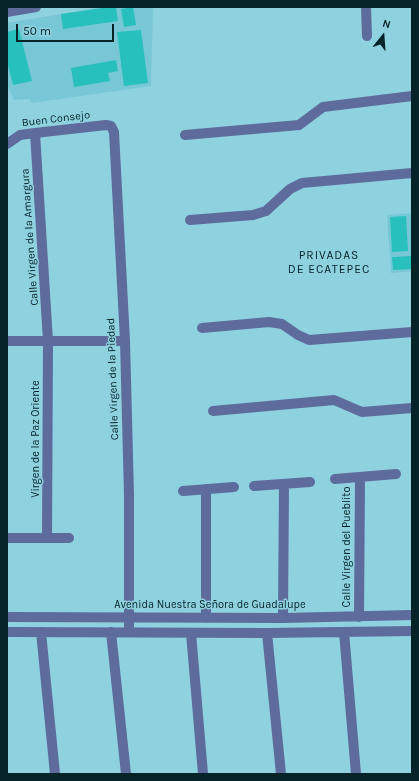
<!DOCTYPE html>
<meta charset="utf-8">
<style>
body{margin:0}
#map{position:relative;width:419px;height:781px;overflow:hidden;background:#8ed1df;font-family:Karla,sans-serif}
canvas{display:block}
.frame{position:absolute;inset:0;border:8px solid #062328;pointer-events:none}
.north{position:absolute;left:363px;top:16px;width:40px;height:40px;-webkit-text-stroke:3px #8ed1df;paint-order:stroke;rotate:17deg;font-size:11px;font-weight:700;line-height:16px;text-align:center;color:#062328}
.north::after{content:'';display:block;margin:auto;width:14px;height:18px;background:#062328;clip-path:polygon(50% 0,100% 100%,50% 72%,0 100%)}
.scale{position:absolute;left:16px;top:24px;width:98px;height:18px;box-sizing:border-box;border:2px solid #062328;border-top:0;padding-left:5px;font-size:12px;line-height:14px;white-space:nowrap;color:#062328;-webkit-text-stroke:3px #8ed1df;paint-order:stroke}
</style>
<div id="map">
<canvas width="419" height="781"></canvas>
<div class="frame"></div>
<div class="north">N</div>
<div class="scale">50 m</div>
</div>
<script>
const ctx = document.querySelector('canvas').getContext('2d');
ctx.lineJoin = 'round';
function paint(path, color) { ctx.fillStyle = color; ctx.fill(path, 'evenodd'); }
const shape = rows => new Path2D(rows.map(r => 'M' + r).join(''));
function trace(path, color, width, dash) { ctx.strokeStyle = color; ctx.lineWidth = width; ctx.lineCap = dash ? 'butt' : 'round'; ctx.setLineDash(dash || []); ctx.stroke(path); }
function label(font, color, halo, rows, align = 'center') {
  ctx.font = font + ' Karla,sans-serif'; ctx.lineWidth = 3; ctx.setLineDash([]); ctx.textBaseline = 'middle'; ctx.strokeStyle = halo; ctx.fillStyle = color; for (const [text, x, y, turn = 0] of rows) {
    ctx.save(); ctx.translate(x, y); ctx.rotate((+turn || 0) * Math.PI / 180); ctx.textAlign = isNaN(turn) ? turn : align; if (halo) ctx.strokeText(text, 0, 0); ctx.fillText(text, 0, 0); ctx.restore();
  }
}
const built = shape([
 [104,7,153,7,151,86,32,103,29,99,14,100,7,85,7,23],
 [412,213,412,271,391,273,387,215]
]);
const building = shape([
 [109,7,116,7,118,21,63,29,61,14],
 [133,7,136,25,124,27,121,9],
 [19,29,32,81,13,85,7,61,7,32],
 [141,30,148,83,124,86,117,32],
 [116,60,118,71,108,73,110,81,74,87,71,68],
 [406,216,408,251,392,252,390,217],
 [412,256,412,269,393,270,392,257]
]);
const minor = shape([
 [366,7,367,36],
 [7,12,36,7],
 [35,133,48,341,47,538],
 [185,135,299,125,323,107,412,96],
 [7,144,20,135,35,133,106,125,111,126,114,132,125,341,129,495,129,632],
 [190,220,253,215,266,211,290,189,302,183,412,173],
 [202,328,269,322,282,324,298,335,309,340,412,332],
 [7,341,125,341],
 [213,411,334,400,362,412,412,408],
 [335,479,396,474],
 [254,486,310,482],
 [183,491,234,487],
 [7,538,69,538],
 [7,617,283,618,412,615],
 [359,617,360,477],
 [206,618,206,489],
 [283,618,284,484],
 [7,632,267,633,412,631],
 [41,632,55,774],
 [111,632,126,774],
 [344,632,356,774],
 [191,633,203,774],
 [267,633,281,774]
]);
const streetNames = [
 ["Buen Consejo",56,119,-7],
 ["Calle Virgen de la Amargura",30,237,-94],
 ["Calle Virgen de la Piedad",113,379,-92],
 ["Virgen de la Paz Oriente",36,439,-90],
 ["Calle Virgen del Pueblito",347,547,-90],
 ["Avenida Nuestra Señora de Guadalupe",210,605]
];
const neighbourhoodNames = [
 ["PRIVADAS",329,256],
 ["DE ECATEPEC",329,270]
];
paint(built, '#78c7d7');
paint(building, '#27c0bc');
trace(minor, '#5e6b9d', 10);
label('11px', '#062328', '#8ed1df', streetNames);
ctx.letterSpacing = '1px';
label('12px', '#062328', '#8ed1df', neighbourhoodNames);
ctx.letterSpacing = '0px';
</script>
